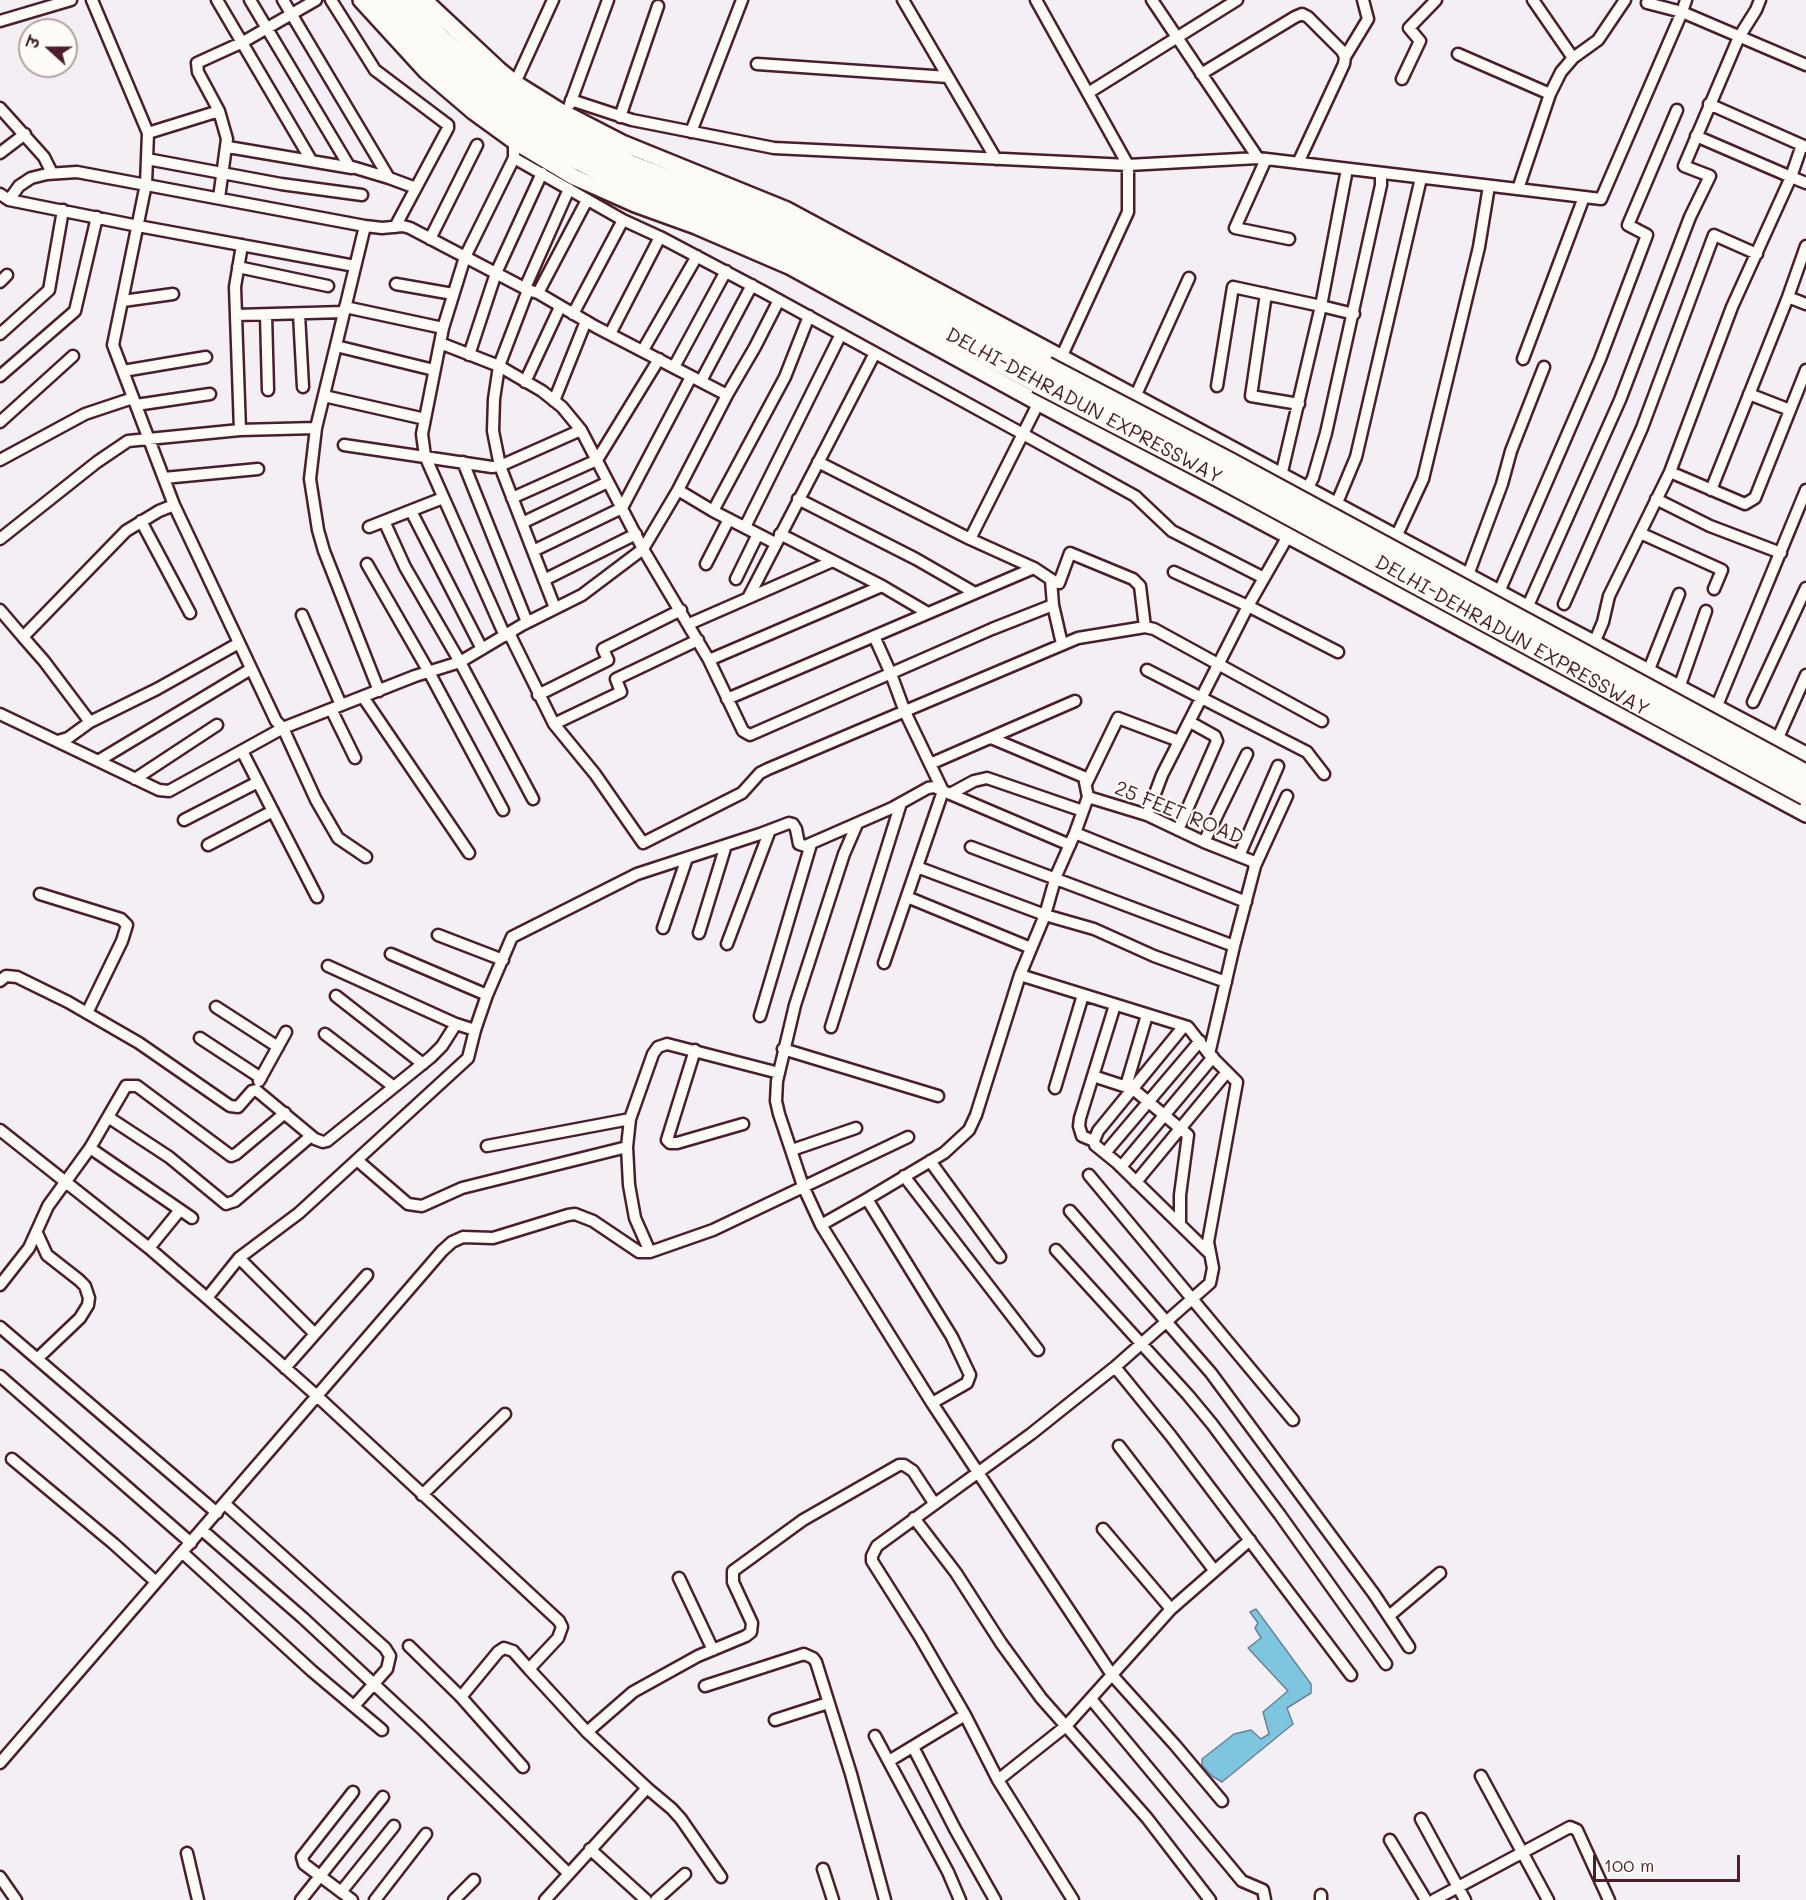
<!DOCTYPE html>
<meta charset="utf-8">
<style>
body{margin:0}
#map{position:relative;width:1806px;height:1900px;overflow:hidden;background:#f4eff5;font-family:Mali,"Playpen Sans Deva",sans-serif}
canvas{display:block}
.north{position:absolute;left:18px;top:18px;width:60px;height:60px;box-sizing:border-box;background:#fdfcf7;border:2px solid #b5a4a5;border-radius:50%;rotate:291deg;font-size:16px;font-weight:700;line-height:24px;text-align:center;color:#4a1f2b}
.north::after{content:'';display:block;margin:auto;width:21px;height:27px;background:#4a1f2b;clip-path:polygon(50% 0,100% 100%,50% 72%,0 100%)}
.scale{position:absolute;left:1593px;top:1855px;width:147px;height:27px;box-sizing:border-box;border:3px solid #4a1f2b;border-top:0;padding-left:8px;font-size:18px;line-height:21px;white-space:nowrap;color:#4a1f2b;-webkit-text-stroke:4px #fdfcf7;paint-order:stroke}
</style>
<div id="map">
<canvas width="1806" height="1900"></canvas>
<div class="north">उ</div>
<div class="scale">100 m</div>
</div>
<script>
const ctx = document.querySelector('canvas').getContext('2d');
ctx.lineJoin = 'round';
function paint(path, color) { ctx.fillStyle = color; ctx.fill(path, 'evenodd'); }
const shape = rows => new Path2D(rows.map(r => 'M' + r).join(''));
function trace(path, color, width, dash) { ctx.strokeStyle = color; ctx.lineWidth = width; ctx.lineCap = dash ? 'butt' : 'round'; ctx.setLineDash(dash || []); ctx.stroke(path); }
function label(font, color, halo, rows, align = 'center') {
  ctx.font = font + ' Mali,sans-serif'; ctx.lineWidth = 4.5; ctx.setLineDash([]); ctx.textBaseline = 'middle'; ctx.strokeStyle = halo; ctx.fillStyle = color; for (const [text, x, y, turn = 0] of rows) {
    ctx.save(); ctx.translate(x, y); ctx.rotate((+turn || 0) * Math.PI / 180); ctx.textAlign = isNaN(turn) ? turn : align; if (halo) ctx.strokeText(text, 0, 0); ctx.fillText(text, 0, 0); ctx.restore();
  }
}
const water = shape([
 [1256,1609,1311,1684,1311,1693,1287,1708,1293,1724,1222,1782,1212,1776,1202,1765,1202,1759,1234,1734,1251,1730,1261,1739,1269,1734,1263,1712,1288,1691,1248,1648,1261,1638,1255,1628,1258,1623,1250,1612,1256,1609]
]);
const street = shape([
 [92,0,148,133,146,184,113,345,174,505,276,721,283,728,316,800,338,838,366,857],
 [217,0,311,160],
 [250,0,349,166,389,178,416,188],
 [283,0,389,178],
 [331,0,375,70,448,125,448,128,395,227],
 [903,0,996,159],
 [1036,0,1128,165,1128,212,1059,362],
 [1152,0,1258,158],
 [1533,0,1573,58],
 [1648,0,1647,3,1682,12,1686,0],
 [0,21,71,0],
 [1458,54,1550,94],
 [1345,57,1368,19,1363,0],
 [757,64,948,77],
 [1201,74,1295,17,1302,14,1308,17,1342,51,1345,57,1344,64,1298,163],
 [1402,79,1420,41,1409,28,1436,0],
 [515,83,553,0],
 [1088,93,1237,0],
 [571,100,632,120,774,148,1128,165,1258,158,1601,199,1682,12,1806,65],
 [570,104,608,0],
 [1709,104,1806,147],
 [0,108,44,157,52,173],
 [620,117,658,6],
 [691,132,742,0],
 [148,133,219,111],
 [1696,136,1791,177,1802,145],
 [228,147,352,168],
 [0,153,25,134],
 [514,158,623,220,660,237,764,292,1023,434,1135,496,1172,531,1264,578],
 [147,159,281,184,362,195],
 [1266,159,1235,228,1289,239],
 [1518,189,1550,94,1561,72,1573,58,1598,40,1625,0],
 [0,194,9,200,138,226,355,266],
 [219,198,227,139,219,111,198,72,197,63,243,42,316,0],
 [9,200,19,186,31,178,47,174,77,172,365,226,382,228,403,226,410,228,528,290,538,293,596,327,727,395],
 [365,226,316,428,310,479,318,530,324,551,379,691],
 [430,239,477,145],
 [238,267,328,286],
 [0,282,7,275],
 [396,284,453,294],
 [525,288,569,189],
 [528,290,499,366,494,399,493,431,500,466,555,608],
 [538,293,587,200],
 [1266,294,1251,396,1299,404],
 [1788,297,1806,304],
 [123,301,173,294],
 [345,307,443,328],
 [299,314,303,387],
 [573,314,623,220],
 [236,315,344,312],
 [266,315,268,390],
 [0,334,49,290,63,210],
 [610,334,660,237],
 [440,343,499,366,542,391,562,407,581,430,643,549,709,660,743,731,750,735,992,629,1053,605],
 [336,346,434,370],
 [643,350,697,256],
 [469,355,496,273,542,173],
 [1523,359,1584,197],
 [674,367,726,271],
 [123,371,206,357],
 [0,376,75,311,97,217],
 [701,381,752,285],
 [525,382,560,307],
 [1217,386,1233,287,1321,306,1347,169],
 [1749,394,1790,410],
 [324,396,425,419],
 [1135,397,1189,278],
 [554,401,586,321],
 [136,405,210,394],
 [0,422,73,356],
 [240,430,235,287,242,245],
 [344,445,492,467,500,466,581,430],
 [0,460,85,414,133,398],
 [463,462,527,622],
 [818,462,970,539,1034,568,1055,582,1059,583,1070,553,1133,579,1140,586,1145,627],
 [1670,472,1745,504,1755,498,1806,370],
 [1281,476,1321,306,1354,314],
 [164,478,258,469],
 [1307,489,1313,478,1326,433,1381,185,1381,173],
 [678,490,713,511,775,543],
 [1711,490,1788,297,1806,246],
 [512,498,597,460,659,359],
 [798,499,916,559,975,593],
 [1656,499,1710,526,1781,553],
 [1336,505,1356,457,1421,178],
 [411,511,482,649],
 [713,511,785,377,809,316],
 [141,521,190,613],
 [384,521,405,567,460,662,533,799],
 [522,523,608,482],
 [369,527,443,498],
 [745,527,841,334],
 [1640,533,1722,570,1714,589],
 [780,534,882,586,928,613],
 [1396,537,1423,479,1479,247,1489,186],
 [0,539,97,462,128,441,240,430,316,428],
 [970,539,1041,398],
 [533,551,622,508,691,377],
 [367,564,429,672,503,810],
 [706,564,729,519],
 [1174,572,1248,606,1338,652],
 [1468,575,1502,484,1511,451,1544,367],
 [736,579,758,534],
 [544,580,636,534],
 [1051,580,1053,605,1062,644],
 [1499,592,1600,359,1647,235,1628,225,1677,110],
 [748,598,875,353],
 [1564,604,1642,428,1714,235,1757,254],
 [1527,608,1620,400,1690,217,1710,176,1684,166,1739,37,1756,10,1760,0],
 [0,610,23,637,126,531,159,511,174,505],
 [302,615,341,705],
 [689,624,833,561],
 [509,633,554,724,595,774,643,843,742,793,760,773,768,769,1078,638,1145,627,1154,629,1322,721],
 [505,636,425,456,422,434,443,328,465,257,514,158,514,141],
 [874,636,891,674,905,712,943,791,884,963],
 [23,637,44,661,90,722],
 [1594,643,1603,622,1609,596,1670,472,1732,307,1791,177,1806,183],
 [709,660,882,586],
 [1147,670,1307,752,1324,774],
 [1648,672,1679,594],
 [1679,688,1706,611],
 [538,695,608,660,603,649,681,610],
 [363,697,469,853],
 [727,699,1034,568],
 [1753,702,1806,588],
 [1716,708,1806,490],
 [331,709,355,758],
 [0,714,159,790,169,791,283,728,415,676,460,662,522,625,582,595,643,549,678,490,727,395,755,347,779,300],
 [554,724,621,692,616,679,698,640],
 [1777,740,1806,675],
 [58,741,68,738,90,722,157,689,239,643],
 [242,751,317,897],
 [98,761,251,669],
 [930,764,1075,701],
 [135,779,217,725],
 [1086,784,1118,718,1179,741],
 [950,794,974,781,987,778,1083,811],
 [1088,797,1147,815,1204,842,1252,861,1255,866],
 [1147,815,1162,775,1248,606,1288,536],
 [184,820,258,782],
 [857,824,844,854,795,1005,777,1081,776,1101,779,1114,803,1186,821,1225,932,1403,1112,1675,1175,1745,1222,1801],
 [1178,830,1217,741,1215,736,1190,722],
 [1075,833,1246,902],
 [1204,842,1247,754],
 [208,845,273,811],
 [971,847,1234,946],
 [1239,856,1278,766],
 [917,867,1045,915,1094,929,1154,956,1226,982],
 [40,894,121,919,127,925,122,941,87,1013],
 [907,897,1031,948],
 [663,928,687,858],
 [699,933,726,845],
 [438,935,503,960],
 [727,944,770,830],
 [391,954,487,995],
 [328,966,456,1024],
 [1020,975,1188,1027,1209,1054],
 [0,981,6,976,17,977,68,1002,139,1043,230,1106,238,1107,252,1091,256,1090,315,1139,323,1142,327,1141,431,1057,442,1046,456,1024,475,1030,487,995,512,937,637,874,760,834,789,823,793,824,796,829,799,844,805,846,892,808,928,788,934,787,1070,845],
 [336,996,423,1064],
 [216,1007,278,1047],
 [760,1016,811,844],
 [1184,1026,1098,1131,1094,1141,1095,1145,1116,1162,1208,1252],
 [831,1027,901,803],
 [325,1034,394,1087],
 [200,1038,261,1078],
 [783,1049,938,1096],
 [695,1050,667,1140,670,1143,677,1143,743,1124],
 [779,1073,667,1044,658,1047,653,1054,630,1119,627,1147,629,1185,635,1218,650,1252,713,1230,908,1137],
 [1093,1076,1133,1089,1188,1135,1180,1195,1180,1224],
 [259,1081,286,1032],
 [1126,1086,1147,1015],
 [1055,1088,1083,995],
 [108,1117,169,1157,226,1204,235,1201,311,1136],
 [0,1130,149,1248,207,1298,317,1396,559,1621,562,1627,558,1638,529,1669,587,1732,647,1788,545,1900],
 [1094,1141,1082,1136,1079,1126,1080,1118,1115,1005],
 [487,1146,630,1119],
 [90,1148,192,1218],
 [792,1150,856,1128],
 [1105,1153,1200,1041],
 [357,1160,408,1204,422,1206,462,1188,627,1147],
 [930,1161,1000,1257],
 [1121,1167,1213,1057],
 [1089,1175,1293,1420],
 [904,1176,1038,1350],
 [1136,1182,1227,1072],
 [867,1199,944,1153,969,1130,976,1115,1020,975,1045,915,1056,876,1075,833,1088,797,1084,777,991,738],
 [1070,1211,1211,1373,1374,1594,1409,1647],
 [821,1225,867,1199,952,1337,970,1375,967,1383,932,1403],
 [37,1233,47,1255,79,1280,85,1286,89,1298,88,1305,80,1318,38,1358],
 [149,1248,180,1210],
 [1056,1250,1188,1395,1212,1424,1280,1515,1386,1664],
 [239,1258,315,1334],
 [0,1285,29,1248,48,1206,90,1148,126,1086,137,1086,231,1156,236,1154,285,1113],
 [207,1298,239,1258,299,1213,468,1058,475,1030],
 [0,1327,217,1513],
 [1115,1367,1171,1436,1351,1675],
 [285,1368,367,1275],
 [0,1376,191,1543],
 [1119,1446,1214,1570],
 [12,1459,114,1544,156,1582],
 [422,1495,505,1414],
 [225,1504,385,1648,390,1656,387,1669,354,1706],
 [914,1518,956,1573,1001,1643,1041,1698,1147,1818,1210,1900],
 [1103,1529,1171,1609],
 [202,1530,303,1618,421,1728,568,1873],
 [183,1553,312,1671,382,1730],
 [679,1578,713,1650],
 [1389,1616,1440,1573],
 [409,1646,461,1697],
 [705,1686,804,1654,813,1658,816,1662,851,1774,885,1900],
 [1091,1699,1242,1881,1263,1890,1265,1900],
 [775,1720,828,1703],
 [587,1732,633,1692,698,1656,746,1636,751,1632,752,1623,733,1582,733,1571,803,1520,899,1465,904,1465,913,1471,934,1503],
 [875,1736,948,1872,960,1900],
 [913,1747,955,1829,995,1900],
 [889,1761,965,1715],
 [0,1763,442,1251,452,1242,463,1237,493,1238,568,1215,575,1214,593,1221,639,1252,650,1252],
 [523,1767,461,1697,498,1652,504,1648,513,1651,529,1669],
 [1481,1776,1548,1900],
 [998,1780,1066,1726,1171,1609,1250,1540],
 [647,1788,672,1809,681,1819,721,1877],
 [1421,1819,1465,1900],
 [1390,1840,1426,1900],
 [590,1849,646,1900],
 [187,1853,198,1900],
 [823,1869,833,1900],
 [0,1877,16,1900],
 [341,1892,394,1826],
 [1321,1895,1321,1900],
 [301,1900,383,1797],
 [352,1900,304,1864,302,1857,353,1792],
 [375,1900,426,1834],
 [454,1900,474,1880],
 [656,1900,685,1874],
 [1073,1900,998,1780,965,1715,920,1637,872,1561,872,1556,877,1546,1031,1434,1115,1367,1210,1283,1213,1268,1208,1242,1237,1082,1209,1054,1234,946,1255,866,1287,796],
 [1434,1900,1570,1827,1577,1830,1609,1900]
]);
const secondary = shape([
 [361,0,426,71,474,112,514,141,574,177,635,204,696,226,789,266,1039,403,1334,560,1806,814],
 [424,0,499,70,515,83,560,111,622,143,787,210,1527,608,1806,755]
]);
const highway = shape([
 [381,0,406,29,450,72,498,111,546,143,622,181,751,231,813,261,1037,382],
 [404,0,440,39,485,79,555,127,629,165,758,215,821,245,1046,367]
]);
const highwayBridge = shape([
 [1046,367,1228,462,1806,775],
 [1037,382,1220,477,1806,795]
]);
const streetNames = [
 ["DELHI-DEHRADUN EXPRESSWAY",1084,406,28],
 ["DELHI-DEHRADUN EXPRESSWAY",1512,636,29],
 ["25 FEET ROAD",1179,813,22]
];
paint(water, '#7ec5df');
trace(water, '#698397', 1.5);
trace(street, '#4a1f2b', 15);
trace(secondary, '#4a1f2b', 20);
trace(highway, '#4a1f2b', 24);
trace(street, '#fdfcf7', 10);
trace(secondary, '#fdfcf7', 15);
trace(highway, '#fdfcf7', 20);
trace(highwayBridge, '#4a1f2b', 24, []);
trace(highwayBridge, '#fdfcf7', 20);
label('20px', '#4a1f2b', '#fdfcf7', streetNames);
</script>
